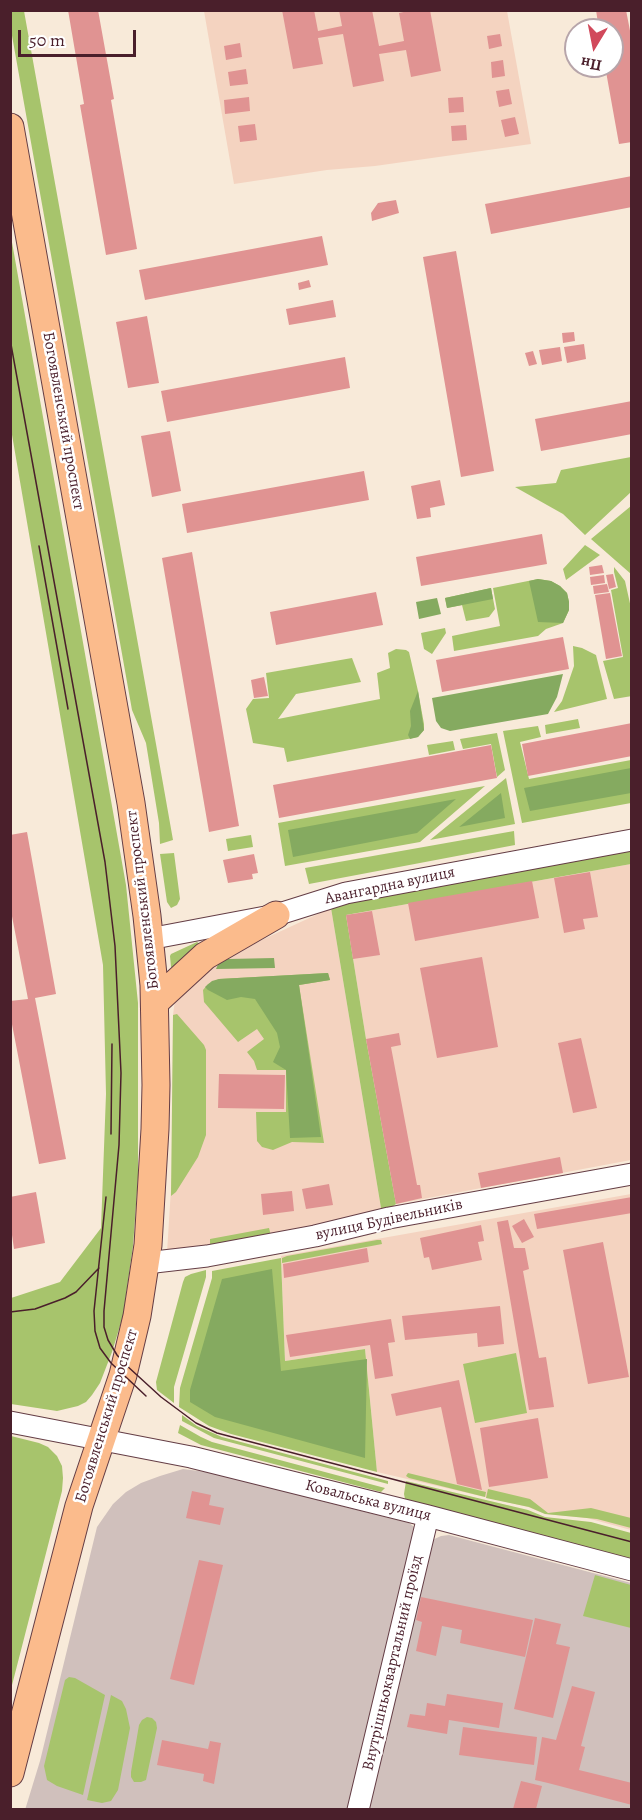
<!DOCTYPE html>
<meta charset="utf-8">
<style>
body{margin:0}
#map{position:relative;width:642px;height:1820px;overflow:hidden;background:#f8ead9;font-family:Alegreya,serif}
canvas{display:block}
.frame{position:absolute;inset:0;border:12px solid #4a1f2b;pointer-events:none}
.north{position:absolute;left:564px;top:18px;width:60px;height:60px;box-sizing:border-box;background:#fff;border:2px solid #b7a5aa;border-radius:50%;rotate:190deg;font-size:16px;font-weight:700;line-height:24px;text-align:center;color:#4a1f2b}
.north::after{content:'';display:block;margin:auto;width:21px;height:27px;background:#d1495b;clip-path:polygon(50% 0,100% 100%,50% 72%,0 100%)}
.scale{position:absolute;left:18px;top:30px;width:118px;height:27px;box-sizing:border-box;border:3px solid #4a1f2b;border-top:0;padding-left:8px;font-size:18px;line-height:21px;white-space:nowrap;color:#4a1f2b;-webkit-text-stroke:4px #fff;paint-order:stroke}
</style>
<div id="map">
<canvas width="642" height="1820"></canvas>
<div class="frame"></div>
<div class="north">Пн</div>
<div class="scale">50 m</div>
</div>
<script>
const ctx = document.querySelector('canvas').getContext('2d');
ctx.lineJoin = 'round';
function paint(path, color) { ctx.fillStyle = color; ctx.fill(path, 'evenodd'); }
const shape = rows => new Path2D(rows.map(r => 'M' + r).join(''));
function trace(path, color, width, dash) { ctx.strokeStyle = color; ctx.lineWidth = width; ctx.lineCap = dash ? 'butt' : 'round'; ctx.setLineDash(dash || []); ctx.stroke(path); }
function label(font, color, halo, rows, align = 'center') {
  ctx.font = font + ' Alegreya,serif'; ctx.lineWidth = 5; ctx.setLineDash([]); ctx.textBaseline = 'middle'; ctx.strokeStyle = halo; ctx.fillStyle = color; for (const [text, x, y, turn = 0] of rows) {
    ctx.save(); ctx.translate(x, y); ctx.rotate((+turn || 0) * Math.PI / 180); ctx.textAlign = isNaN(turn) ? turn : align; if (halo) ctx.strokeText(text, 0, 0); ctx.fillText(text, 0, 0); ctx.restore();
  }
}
const built = shape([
 [204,11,507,11,531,144,375,166,327,170,234,184],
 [631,864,631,1160,396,1204,366,1039,346,915],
 [331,908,382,1214,167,1253,172,1173,173,1015,175,1000,214,962],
 [631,1194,631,1530,587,1518,545,1514,528,1507,377,1472,365,1349,285,1361,281,1256]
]);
const industrial = shape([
 [183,1469,207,1472,409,1523,417,1529,428,1542,441,1536,449,1535,631,1583,631,1809,25,1810,40,1761,97,1527,113,1504,126,1492,141,1483,160,1476]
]);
const green = shape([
 [10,11,24,11,156,744,173,840,160,844,159,823,146,743,132,710,11,30],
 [10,231,126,885,138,1003,138,1177,133,1246,123,1316,112,1352,100,1383,92,1395,86,1402,78,1406,57,1411,11,1404,11,1298,60,1282,101,1228,106,1094,103,965,11,429],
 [631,457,631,492,585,535,563,514,515,487,556,483,561,470],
 [631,506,631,574,591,539],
 [585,545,600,555,566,580,563,569],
 [614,567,625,581,631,608,632,696,614,699,603,661,623,657,611,590,618,588,614,572],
 [538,579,551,581,560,586,567,593,569,602,569,610,563,623,546,629,538,636,454,651,452,636,500,626,493,588],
 [491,588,495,609,489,617,466,621,462,605,447,608,445,598],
 [445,628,446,633,432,654,424,649,421,633],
 [573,646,582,648,596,655,607,699,554,712,562,701,574,666],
 [396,649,406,650,409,652,418,691,424,724,424,730,418,737,287,762,284,748,253,743,246,709,253,699,269,698,266,673,352,658,361,682,296,694,278,719,380,699,377,673,390,668,388,653],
 [578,719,580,728,546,734,545,725],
 [538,726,541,737,520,742,529,779,631,760,631,803,522,823,503,731],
 [497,733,505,770,497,777,491,744,463,749,460,739],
 [453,741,455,750,429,755,427,745],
 [506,778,515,824,430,840],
 [485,786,420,842,285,866,278,823],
 [514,831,515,845,309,884,305,868],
 [251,835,253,847,228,851,226,839],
 [631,848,631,864,346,915,366,1039,396,1204,382,1214,331,908,348,900],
 [174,853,180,899,177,905,171,908,167,902,160,854],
 [197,942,200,944,173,968,171,967,170,956,171,954],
 [328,973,330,980,299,985,324,1143,292,1142,273,1150,262,1147,257,1141,256,1112,286,1112,286,1070,257,1070,254,1061,247,1052,264,1039,257,1029,238,1042,204,1002,203,990,208,984,219,979],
 [177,1014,204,1045,206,1050,206,1135,198,1157,176,1192,171,1196,173,1015],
 [269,1228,271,1236,210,1246,210,1239],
 [377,1240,381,1240,382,1244,282,1263,282,1258,287,1256],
 [281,1258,285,1361,365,1349,377,1472,231,1434,209,1426,179,1407,180,1388,212,1278,212,1271],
 [206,1270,206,1277,174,1387,174,1403,157,1390,156,1382,183,1282,185,1277,191,1274],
 [516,1353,527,1413,475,1423,463,1364],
 [182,1415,197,1426,222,1437,388,1481,388,1484,214,1438,182,1421],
 [180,1425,201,1437,212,1442,385,1488,381,1492,201,1445,178,1433],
 [11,1436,39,1443,48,1447,57,1456,62,1466,63,1478,62,1491,11,1689],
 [408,1473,486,1492,485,1497,409,1478,406,1476],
 [406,1481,528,1510,545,1517,591,1522,631,1533,631,1559,405,1499,404,1494],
 [488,1489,530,1499,548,1513,591,1508,631,1518,631,1528,597,1519,545,1514,529,1507,486,1498],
 [595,1575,631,1585,631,1628,583,1616],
 [69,1677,75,1678,105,1695,83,1795,57,1786,47,1780,44,1766,65,1680],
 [111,1695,122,1701,126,1709,130,1728,118,1790,111,1801,102,1803,87,1800],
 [147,1717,152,1718,156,1722,157,1728,146,1780,141,1782,134,1782,131,1777,131,1772,139,1725,142,1720]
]);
const forest = shape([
 [538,579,551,581,560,586,567,593,569,602,569,610,563,623,538,622,529,581],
 [491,588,493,599,447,608,445,598],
 [437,598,441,614,419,619,416,602],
 [563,674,557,697,548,714,450,731,441,728,436,721,432,698],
 [418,691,424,730,418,737,410,739,408,735,411,726,410,711],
 [631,768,631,793,530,811,524,788],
 [501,793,505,818,459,827],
 [456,799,417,833,293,857,288,830],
 [274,958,275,968,216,969,219,962,228,959],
 [328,973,330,980,299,985,321,1137,290,1138,286,1070,273,1062,280,1047,277,1033,255,999,241,997,227,1000,208,990,205,987,212,981,219,979],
 [272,1269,281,1371,367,1359,365,1458,215,1417,190,1402,190,1390,222,1279]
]);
const building = shape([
 [68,10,98,10,114,99,111,100,137,249,106,255,80,105,84,104],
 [282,10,314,10,318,31,342,26,339,10,372,10,379,46,404,41,399,13,413,10,430,10,441,71,411,77,406,50,379,54,384,81,353,87,343,34,318,38,323,64,293,69],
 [596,10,626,10,632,41,632,142,619,144,605,66,612,66,612,30,599,30],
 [500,34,502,46,489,49,487,36],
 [240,43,242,57,226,60,224,46],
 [503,60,505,76,492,78,491,62],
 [246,69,248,84,230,86,228,72],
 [509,89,512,104,499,107,496,91],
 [249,97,250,111,225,114,224,100],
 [463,97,464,112,449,113,448,98],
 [515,117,519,134,505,137,501,120],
 [255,124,257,140,240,142,238,126],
 [466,125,467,140,452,141,451,126],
 [632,176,632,207,491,234,485,204],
 [396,200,399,213,372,221,371,213,378,203],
 [322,236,328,265,145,300,139,270],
 [456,251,494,471,461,477,423,257],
 [309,280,311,287,299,290,298,283],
 [333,300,336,317,289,325,286,309],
 [147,316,159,383,128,388,116,322],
 [574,332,575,341,563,343,562,333],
 [584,344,586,359,567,363,564,347],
 [560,347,562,361,542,365,539,350],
 [533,351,537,364,529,366,525,353],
 [345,357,350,388,167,422,161,391],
 [632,401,632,434,541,451,535,419],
 [170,431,181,491,152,497,141,436],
 [364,471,369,500,187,533,182,504],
 [440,480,445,505,430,508,431,517,417,519,411,486],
 [542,534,547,564,421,586,416,557],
 [192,552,239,826,209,832,162,558],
 [602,565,604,573,590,575,589,567],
 [613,574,616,587,609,589,606,575],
 [604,575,605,583,591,585,590,577],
 [607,584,609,592,594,594,593,586],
 [376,592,383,625,276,645,270,612],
 [610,593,622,656,606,659,595,595],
 [563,637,569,669,442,692,436,660],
 [264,677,268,696,254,698,251,680],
 [632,723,632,756,528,776,522,744],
 [491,745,497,778,279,818,273,785],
 [27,832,56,994,35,998,66,1159,39,1164,10,1014,10,1001,28,999,10,906,10,835],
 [254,854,258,873,252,874,253,879,228,883,223,860],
 [590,872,598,917,583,919,585,929,564,933,554,878],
 [532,881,539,918,415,941,408,903],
 [372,911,380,955,353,959,346,915],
 [482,957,498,1047,437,1058,420,968],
 [399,1033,401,1045,391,1047,417,1185,420,1185,422,1198,396,1204,366,1039],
 [581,1038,597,1108,573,1113,558,1043],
 [219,1074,285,1075,284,1109,218,1108],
 [560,1157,563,1173,481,1188,478,1173],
 [329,1184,333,1205,306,1209,302,1189],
 [292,1191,294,1211,263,1215,261,1194],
 [36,1192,45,1243,14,1249,12,1235,10,1236,10,1197],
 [632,1197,632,1213,537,1229,534,1214],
 [524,1219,534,1237,522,1243,512,1226],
 [508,1220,514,1248,525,1248,529,1269,523,1271,539,1358,546,1357,554,1407,529,1410,497,1222],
 [481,1225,484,1241,478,1242,482,1260,432,1270,429,1257,424,1258,420,1238],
 [603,1242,629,1377,588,1384,563,1250],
 [367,1248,369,1262,284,1278,283,1264],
 [500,1306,504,1344,478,1347,477,1333,405,1340,402,1316],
 [391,1319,395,1342,388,1343,393,1376,375,1379,370,1345,290,1357,286,1335],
 [459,1380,482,1490,457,1484,441,1407,396,1416,391,1394],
 [538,1418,548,1478,489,1487,480,1428],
 [192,1491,211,1495,209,1505,224,1508,220,1525,186,1518],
 [199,1560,223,1565,194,1685,170,1679],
 [421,1597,533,1620,525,1657,460,1643,462,1630,442,1626,436,1656,416,1651,422,1622,416,1620],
 [535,1618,561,1624,556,1644,570,1647,553,1718,514,1709],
 [572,1686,595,1692,581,1746,585,1747,579,1770,632,1783,632,1805,548,1783,535,1780,542,1737,556,1740],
 [447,1694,503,1703,499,1728,449,1720,447,1734,407,1727,410,1714,425,1716,427,1703,445,1706],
 [463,1727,537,1737,534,1765,459,1755],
 [162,1740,208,1749,210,1741,221,1743,214,1784,203,1781,204,1774,157,1765],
 [521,1781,542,1786,536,1809,513,1809]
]);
const minor = shape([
 [149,939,276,915,346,893,632,840],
 [146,1263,207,1256,315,1236,389,1218,632,1174],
 [10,1422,191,1457,428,1516,632,1570],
 [358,1810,428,1516]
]);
const major = shape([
 [10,127,131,803,147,916,154,985,156,1085,155,1129,148,1245,137,1316,123,1375,79,1506,10,1773],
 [155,1002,205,956,276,915]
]);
const tram = shape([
 [10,339,105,862,115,946,121,1073,119,1145,104,1311,104,1327,108,1340,117,1355,126,1365,161,1397,196,1423,217,1433,632,1542],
 [39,546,68,709],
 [111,1134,112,1044],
 [106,1197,94,1311,95,1331,100,1348,111,1363,146,1396],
 [10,1312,35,1309,65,1298,76,1292,99,1268]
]);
const streetNames = [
 ["Богоявленський проспект",63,421,80],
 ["Авангардна вулиця",390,886,-12],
 ["Богоявленський проспект",143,900,-97],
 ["вулиця Будівельників",389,1220,-12],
 ["Богоявленський проспект",107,1416,-73],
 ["Ковальська вулиця",368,1501,14],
 ["Внутрішньоквартальний проїзд",393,1663,-77]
];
paint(built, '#f4d3c0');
paint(industrial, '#d0c0bc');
paint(green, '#a7c46c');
paint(forest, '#85aa60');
paint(building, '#e09392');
trace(minor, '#643d45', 23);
trace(major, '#643d45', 29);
trace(minor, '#fff', 21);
trace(major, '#fbbb8c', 27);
trace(tram, '#4a1f2b', 1.5);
label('16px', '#4a1f2b', '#fff', streetNames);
</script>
